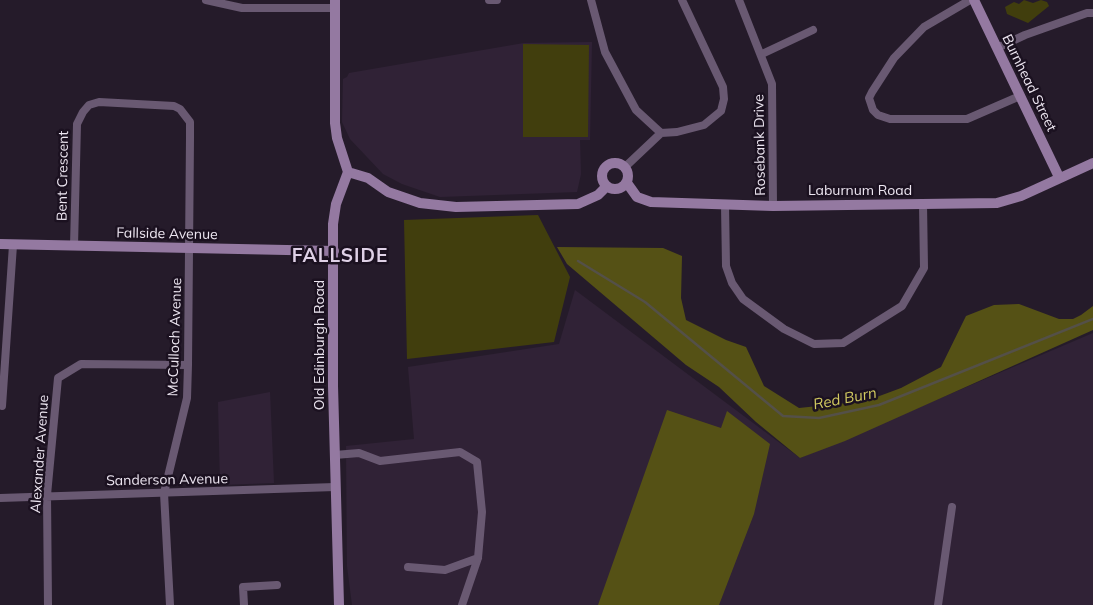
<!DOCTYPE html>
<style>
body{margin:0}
canvas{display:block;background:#251b2a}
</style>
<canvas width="1093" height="605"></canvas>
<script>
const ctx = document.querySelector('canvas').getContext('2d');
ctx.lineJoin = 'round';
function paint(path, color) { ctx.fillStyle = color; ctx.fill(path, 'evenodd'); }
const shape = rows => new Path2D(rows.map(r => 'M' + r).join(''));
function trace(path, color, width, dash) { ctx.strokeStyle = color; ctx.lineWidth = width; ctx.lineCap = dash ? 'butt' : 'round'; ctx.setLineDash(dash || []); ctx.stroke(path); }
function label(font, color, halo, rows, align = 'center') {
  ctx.font = font + ' Mulish,sans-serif'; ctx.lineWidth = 5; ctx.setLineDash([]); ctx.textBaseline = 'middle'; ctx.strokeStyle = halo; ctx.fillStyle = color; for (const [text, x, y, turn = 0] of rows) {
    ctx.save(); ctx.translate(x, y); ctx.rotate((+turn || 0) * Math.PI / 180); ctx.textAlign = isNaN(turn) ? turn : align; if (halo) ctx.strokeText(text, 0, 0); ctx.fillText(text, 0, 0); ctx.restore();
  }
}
const built = shape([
 [592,42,590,140,580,140,581,174,577,192,440,197,402,184,383,174,350,139,342,122,343,79,347,77,349,73,524,43],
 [575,290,800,458,1093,333,1093,605,352,605,347,566,346,446,414,439,408,367,559,344],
 [270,392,274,483,220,485,218,402]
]);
const green = shape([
 [1024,0,1033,3,1041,0,1047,2,1049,6,1028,23,1007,14,1005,7,1014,2,1019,4],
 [523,44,589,45,588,137,523,137],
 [538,215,570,277,554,342,407,359,404,220]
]);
const forest = shape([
 [557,247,663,248,682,256,681,298,686,320,726,340,746,347,764,386,799,408,866,401,901,388,941,367,966,316,994,305,1019,304,1059,319,1073,319,1081,315,1093,306,1093,330,845,441,800,458,756,422,719,387,686,365,567,264],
 [667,410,721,428,727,411,770,444,754,514,719,605,598,605]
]);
const stream = shape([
 [578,261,645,302,783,416,819,418,879,405,1093,319]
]);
const street = shape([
 [206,0,242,8,335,8],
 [489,0,497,0],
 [591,0,605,52,636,110,661,133],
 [739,0,772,84,773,206],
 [970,0,924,27,894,58,872,92,869,98,873,110,878,115,890,119,967,119,1020,96],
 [997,48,1025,35,1087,13,1093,13],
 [762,54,813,30],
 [625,167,661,133,677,132,704,125,721,111,724,99,723,87,682,0],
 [725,205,726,266,732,283,743,299,784,329,814,344,843,343,902,306,924,268,923,204],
 [74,246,77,124,83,112,89,105,99,102,174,106,180,109,190,122,190,138,188,365,187,398,164,493,170,605],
 [2,406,13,245],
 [335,455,359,453,380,461,460,452,477,462,482,512,478,558,462,605],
 [0,498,335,487],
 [408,567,445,570,478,558],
 [48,605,47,495,58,378,81,364,188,365],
 [244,605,243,587,277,585],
 [938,605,952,507]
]);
const secondary = shape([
 [335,0,335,123,337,138,348,172,336,204,333,224,333,386,339,605],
 [974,0,1059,177],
 '602 176a13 13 0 1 1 26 0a13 13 0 1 1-26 0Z',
 [348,172,368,178,388,192,420,203,456,207,578,204,598,195,607,186],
 [627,183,637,197,651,202,773,206,997,203,1021,196,1093,163],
 [0,244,334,251]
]);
const streetNames = [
 ["Burnhead Street",1029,83,64],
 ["Rosebank Drive",760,145,-91],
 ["Bent Crescent",63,176,-89],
 ["Laburnum Road",860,191],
 ["Fallside Avenue",167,234,1],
 ["McCulloch Avenue",175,337,-88],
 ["Old Edinburgh Road",320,345,-90],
 ["Alexander Avenue",40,454,-86],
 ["Sanderson Avenue",167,480,-1]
];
const waterNames = [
 ["Red Burn",845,399,-11]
];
const districtNames = [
 ["FALLSIDE",340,256]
];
paint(built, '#302236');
paint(green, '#413e0d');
paint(forest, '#555115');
trace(stream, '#545048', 2.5);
trace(street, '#695972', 8);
trace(secondary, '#9479a1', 10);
label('14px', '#ede6f1', '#1b1120', streetNames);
label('italic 15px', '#d2ca60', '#1b1120', waterNames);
ctx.letterSpacing = '1px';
label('bold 19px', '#dfd1e6', '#1b1120', districtNames);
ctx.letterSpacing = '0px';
</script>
